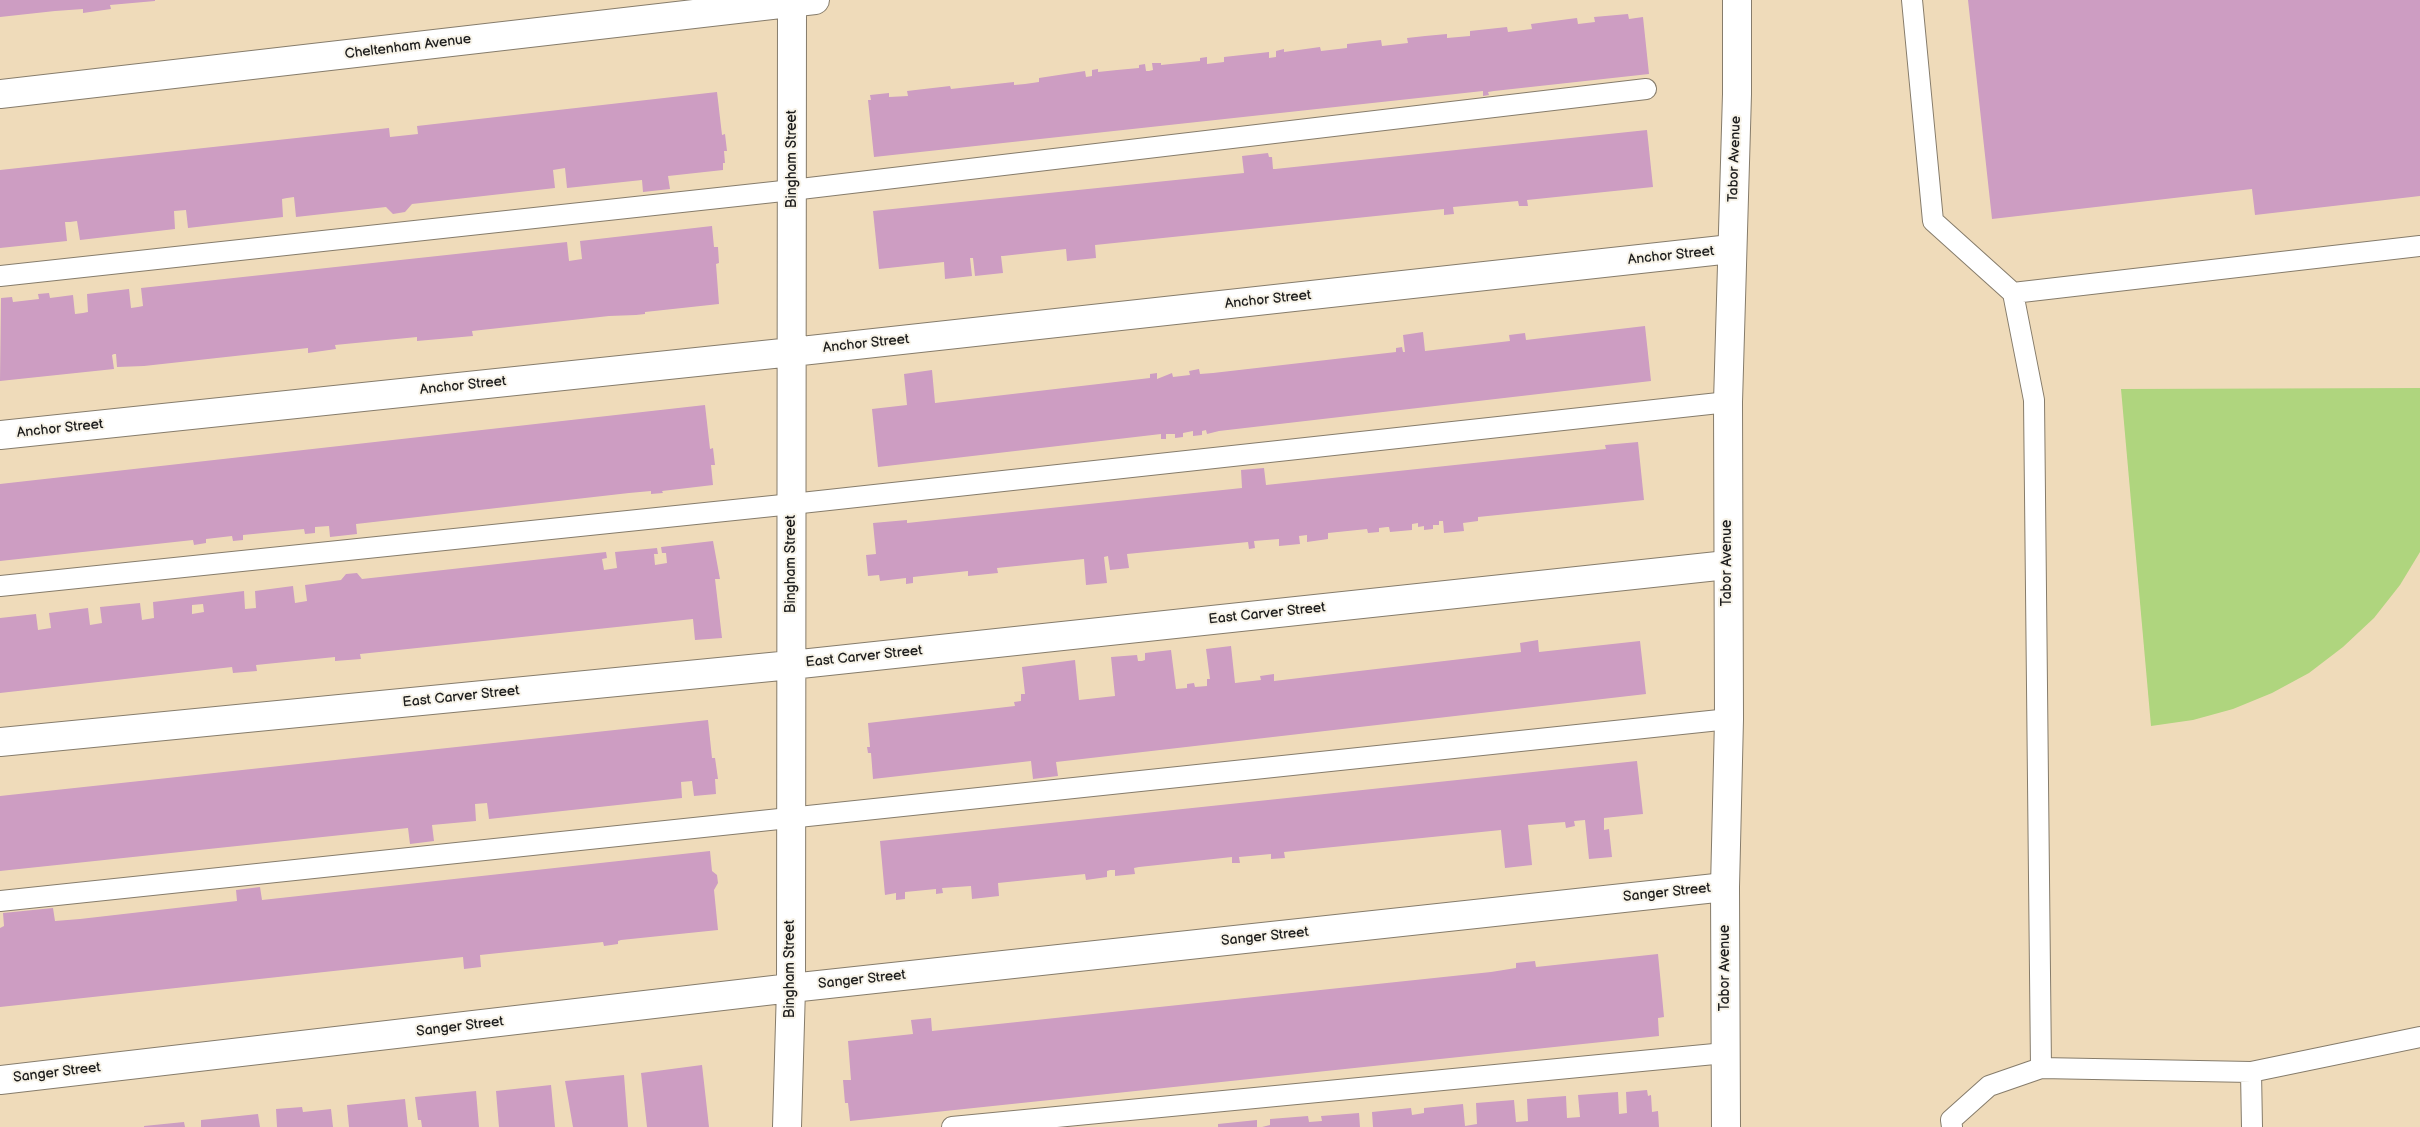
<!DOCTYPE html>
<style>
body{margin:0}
canvas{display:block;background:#efdbba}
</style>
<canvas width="2420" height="1127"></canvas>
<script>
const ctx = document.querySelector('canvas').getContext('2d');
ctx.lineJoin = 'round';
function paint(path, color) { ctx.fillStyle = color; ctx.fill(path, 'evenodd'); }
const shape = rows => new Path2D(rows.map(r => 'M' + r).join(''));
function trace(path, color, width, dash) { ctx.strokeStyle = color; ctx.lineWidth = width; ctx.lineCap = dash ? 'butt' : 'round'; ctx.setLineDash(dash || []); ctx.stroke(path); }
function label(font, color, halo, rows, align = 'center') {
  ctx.font = font + ' "Balsamiq Sans",sans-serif'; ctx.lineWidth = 4; ctx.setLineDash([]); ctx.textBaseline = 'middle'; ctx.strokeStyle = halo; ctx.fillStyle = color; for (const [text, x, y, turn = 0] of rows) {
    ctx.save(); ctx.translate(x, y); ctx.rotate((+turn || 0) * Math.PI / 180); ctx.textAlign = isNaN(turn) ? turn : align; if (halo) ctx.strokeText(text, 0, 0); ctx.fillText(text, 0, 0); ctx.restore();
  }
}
const green = shape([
 [2420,388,2420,552,2400,585,2374,618,2343,647,2309,673,2272,693,2233,709,2193,720,2151,726,2121,389]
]);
const building = shape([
 [0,0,155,0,155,1,110,5,111,9,83,13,83,9,55,11,0,17],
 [1968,0,2420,0,2420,196,2255,215,2252,189,1992,219],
 [1628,14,1629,19,1643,17,1649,74,1494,91,1488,92,1489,95,1483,96,1483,91,874,157,868,100,871,100,870,95,889,93,889,97,908,96,907,91,950,86,951,89,1014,82,1014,85,1025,84,1039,82,1039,78,1085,71,1086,77,1092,76,1092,70,1098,69,1098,72,1117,70,1139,68,1139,65,1145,64,1146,71,1149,71,1153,70,1152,63,1161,63,1161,65,1200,61,1200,58,1207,57,1207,64,1224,62,1224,57,1269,52,1269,58,1276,57,1276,51,1284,49,1284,52,1320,47,1321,51,1347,48,1347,44,1381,40,1382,46,1408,43,1407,38,1425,36,1447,34,1447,38,1470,36,1470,31,1507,27,1508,32,1532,29,1531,24,1569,19,1577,18,1578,24,1595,22,1594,17],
 [717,92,722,135,725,134,727,151,724,151,725,163,723,163,723,170,668,176,670,189,643,192,642,180,567,188,565,168,553,170,555,188,412,204,405,212,393,214,386,207,296,217,294,197,287,198,282,199,283,217,188,228,186,210,174,211,175,229,80,240,77,221,70,222,65,222,67,241,0,248,0,170,389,128,390,137,418,134,417,126],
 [1647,130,1653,187,1527,200,1528,206,1519,206,1518,201,1453,207,1454,214,1444,215,1444,209,1434,210,1095,245,1096,258,1067,261,1066,249,1003,256,1001,256,1003,273,975,276,973,258,970,258,972,276,945,279,944,262,879,269,873,211,1244,173,1242,156,1268,153,1269,157,1272,157,1273,169,1275,169],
 [712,226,714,247,718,247,719,263,716,264,719,304,645,312,645,314,636,315,609,316,472,331,473,336,417,341,417,337,335,345,336,349,308,353,308,348,144,366,117,367,116,354,114,354,112,355,114,369,0,381,1,298,12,297,13,302,39,299,38,294,49,293,50,298,73,295,75,314,83,313,88,312,87,294,129,289,131,308,138,307,143,306,141,288,567,242,569,261,582,259,580,241],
 [1645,326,1651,381,1219,431,1207,434,1206,430,1202,431,1202,435,1193,436,1193,431,1183,433,1183,437,1175,438,1175,434,1166,434,1166,439,1161,439,1161,434,878,467,872,409,907,405,904,374,932,370,935,403,1150,378,1150,374,1157,373,1157,379,1172,373,1173,377,1190,375,1189,371,1199,369,1200,374,1213,373,1396,352,1396,348,1402,347,1403,352,1405,352,1403,335,1423,332,1425,351,1510,341,1509,335,1525,333,1526,340],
 [705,405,710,449,713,448,715,465,711,465,713,485,662,491,663,493,651,494,651,491,629,493,356,524,357,534,330,537,329,526,315,527,315,533,305,534,304,529,243,535,243,540,233,541,232,536,206,539,206,543,194,545,193,540,0,561,0,484],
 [1638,442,1644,500,1478,517,1478,521,1463,523,1464,531,1444,533,1443,521,1439,521,1439,525,1433,525,1433,529,1424,530,1424,526,1418,527,1418,523,1412,524,1412,530,1390,532,1389,527,1387,527,1379,528,1379,532,1368,533,1367,529,1328,533,1328,539,1307,542,1307,535,1299,536,1300,544,1279,546,1279,539,1254,541,1255,548,1249,549,1248,542,1127,554,1129,568,1110,570,1108,556,1104,557,1107,583,1086,585,1084,559,997,568,998,573,968,576,968,571,913,577,913,583,906,584,906,578,880,581,879,575,868,576,866,555,876,554,873,523,907,520,907,523,1242,488,1241,470,1264,468,1266,485,1606,449,1605,445],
 [713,541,720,579,715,579,722,638,695,640,693,619,360,654,361,659,335,661,335,657,256,665,257,671,233,673,232,667,0,693,0,618,36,614,38,630,51,628,49,613,88,608,90,625,102,623,100,607,140,603,142,620,154,618,153,602,244,591,245,609,256,608,255,591,293,586,295,603,307,601,305,585,341,580,346,574,357,573,362,579,606,552,607,558,602,559,604,570,617,568,615,552,657,548,658,554,654,554,655,565,667,563,666,553,662,553,661,547],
 [203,604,204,612,192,614,192,605],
 [1538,640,1539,652,1640,641,1646,694,1056,762,1058,776,1033,779,1031,761,873,779,871,753,868,753,867,747,870,747,868,723,1015,706,1014,702,1021,701,1021,694,1025,694,1022,667,1075,660,1079,700,1115,696,1111,657,1137,655,1138,661,1142,661,1145,660,1145,653,1171,650,1176,689,1187,688,1187,684,1194,683,1195,687,1207,686,1207,679,1210,679,1206,649,1231,646,1235,683,1261,680,1260,676,1274,674,1274,681,1521,652,1520,643],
 [708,720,712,758,715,758,718,779,715,779,716,794,694,796,692,781,681,782,682,798,489,819,487,803,475,804,476,821,432,825,434,841,410,844,408,828,0,871,0,796],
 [1637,761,1643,814,1604,818,1604,830,1609,829,1612,857,1589,859,1585,820,1574,821,1575,826,1566,828,1565,822,1528,825,1532,865,1505,868,1501,830,1284,852,1285,858,1271,859,1271,854,1239,857,1240,863,1232,863,1232,857,1139,867,1134,868,1135,874,1115,876,1115,870,1110,870,1107,871,1107,877,1086,880,1085,874,998,883,999,896,972,899,971,886,942,888,943,893,936,894,936,889,905,892,905,899,896,900,896,893,885,895,880,841],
 [710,851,712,871,717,875,718,883,714,890,718,930,621,940,618,941,618,944,604,946,603,942,480,955,481,967,464,969,463,957,454,958,0,1007,0,928,4,926,3,913,53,908,55,921,80,919,237,901,236,890,260,887,262,900],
 [1658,954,1664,1017,1658,1018,1659,1036,850,1121,848,1103,845,1103,843,1080,851,1080,848,1041,913,1034,911,1020,931,1018,932,1031,1491,972,1516,968,1516,963,1535,961,1536,967],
 [702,1065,709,1127,647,1127,641,1073],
 [624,1075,628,1127,573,1127,565,1081],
 [551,1085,555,1127,499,1127,496,1091],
 [1647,1090,1648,1096,1651,1095,1652,1112,1658,1111,1659,1127,1373,1127,1372,1112,1411,1108,1412,1115,1424,1113,1424,1108,1463,1104,1465,1126,1477,1124,1476,1103,1514,1100,1516,1122,1528,1121,1527,1099,1566,1096,1567,1118,1580,1117,1578,1095,1618,1092,1619,1114,1627,1113,1626,1092],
 [476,1091,479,1127,422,1127,421,1120,418,1120,415,1097],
 [405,1099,408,1127,349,1127,347,1105],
 [302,1107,303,1112,331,1109,333,1127,277,1127,276,1109],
 [1359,1113,1360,1127,1262,1127,1270,1125,1270,1119,1308,1116,1309,1122,1322,1121,1321,1116],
 [258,1114,260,1127,201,1127,201,1120],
 [1257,1120,1257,1127,1218,1127,1218,1124],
 [184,1122,185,1127,144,1127,144,1126]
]);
const service = shape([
 [1912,0,1933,221,2013,293,2034,400,2041,1068],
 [0,276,792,190,1646,89],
 [2013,293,2420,246],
 [0,586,792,504,1728,402],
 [0,901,1729,719],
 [2251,1072,2252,1127],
 [952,1127,1725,1053],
 [1952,1127,1951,1120,1989,1086,2041,1068,2251,1072,2420,1037]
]);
const minor = shape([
 [0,94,815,0],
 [0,435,792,352,1731,249],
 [0,742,791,665,1727,565],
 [0,1080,791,988,1725,887],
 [787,1127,791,988,792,0]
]);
const tertiary = shape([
 [1726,1127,1725,887,1729,719,1728,402,1737,94,1737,0]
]);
const streetNames = [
 ["Cheltenham Avenue",408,47,-7],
 ["Bingham Street",792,159,-90],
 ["Tabor Avenue",1735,159,-88],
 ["Anchor Street",1671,256,-6],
 ["Anchor Street",1268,300,-6],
 ["Anchor Street",866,344,-6],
 ["Anchor Street",463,386,-6],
 ["Anchor Street",60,429,-6],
 ["Tabor Avenue",1727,563,-90],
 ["Bingham Street",791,564,-90],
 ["East Carver Street",1267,614,-6],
 ["East Carver Street",864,657,-6],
 ["East Carver Street",461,697,-6],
 ["Sanger Street",1667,893,-6],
 ["Sanger Street",1265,937,-6],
 ["Tabor Avenue",1725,968,-90],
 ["Bingham Street",790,969,-90],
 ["Sanger Street",862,980,-6],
 ["Sanger Street",460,1027,-7],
 ["Sanger Street",57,1073,-7]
];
paint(green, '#afd57e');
paint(building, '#cd9dc2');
trace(service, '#867c6b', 22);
trace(minor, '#867c6b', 30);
trace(tertiary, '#867c6b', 30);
trace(service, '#fff', 20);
trace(minor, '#fff', 28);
trace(tertiary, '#fff', 28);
label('14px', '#1c1c1c', '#f7f3e8', streetNames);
</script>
